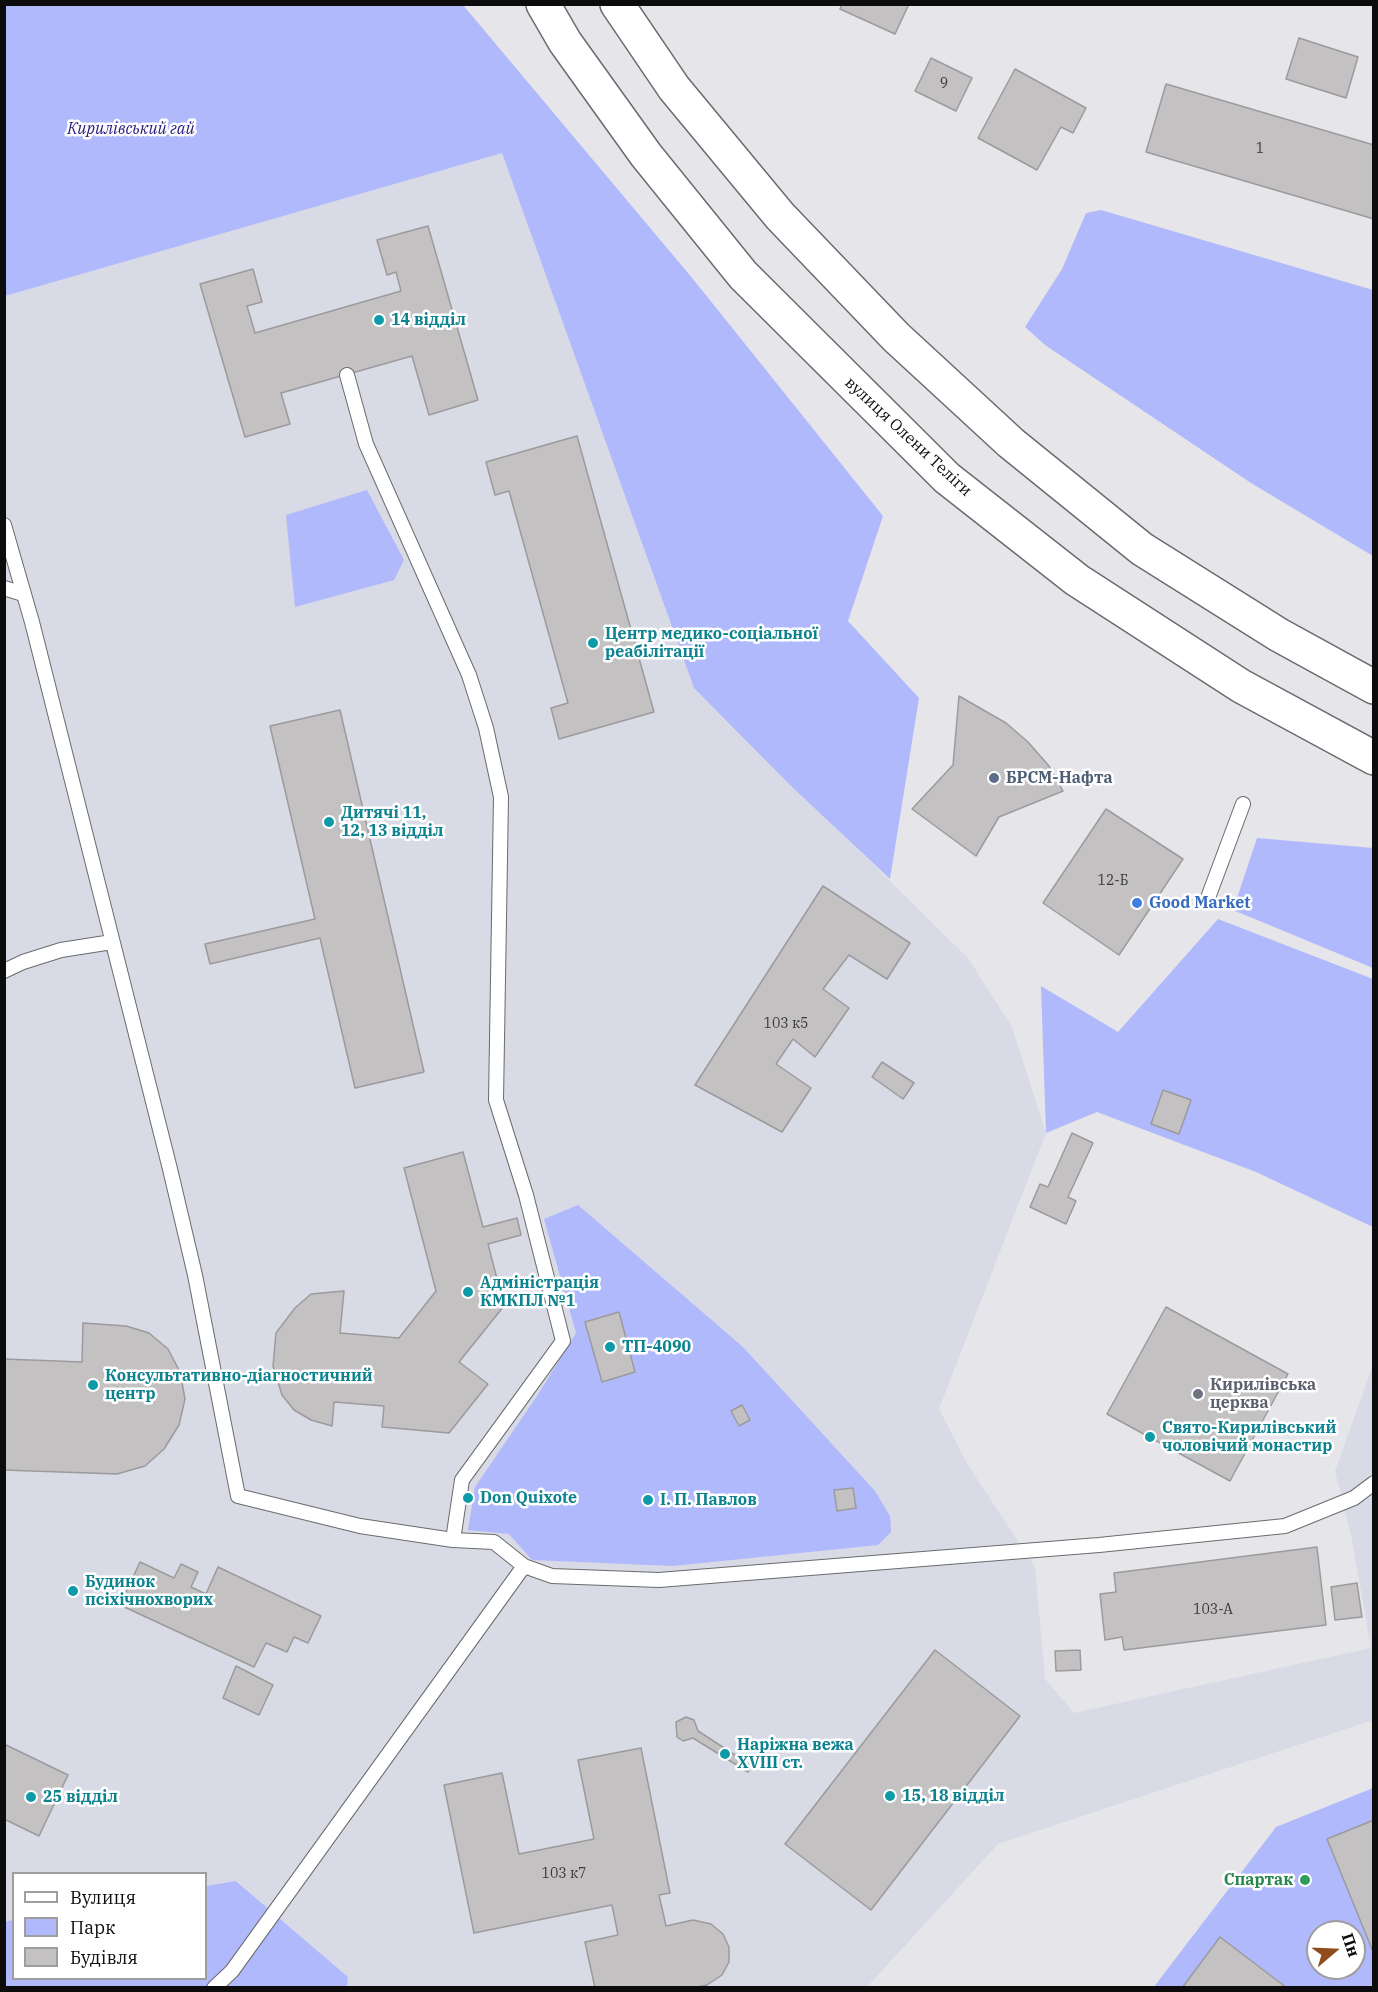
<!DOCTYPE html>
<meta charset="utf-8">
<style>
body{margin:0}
#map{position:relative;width:1378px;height:1992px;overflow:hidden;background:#e6e6ea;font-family:"IBM Plex Serif",serif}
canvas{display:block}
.frame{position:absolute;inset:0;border:6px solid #0c0c0d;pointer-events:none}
.legend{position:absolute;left:12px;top:1872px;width:195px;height:108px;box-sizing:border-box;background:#fff;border:2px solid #9e9e9e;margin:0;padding:8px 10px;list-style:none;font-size:18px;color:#0c0c0d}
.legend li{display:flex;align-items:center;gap:12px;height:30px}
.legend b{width:30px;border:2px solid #9e9e9e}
.north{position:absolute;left:1306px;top:1920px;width:60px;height:60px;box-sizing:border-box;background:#fff;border:2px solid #9e9e9e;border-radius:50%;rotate:71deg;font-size:16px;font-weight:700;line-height:24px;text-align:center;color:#0c0c0d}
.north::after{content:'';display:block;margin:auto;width:21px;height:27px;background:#8f4c1c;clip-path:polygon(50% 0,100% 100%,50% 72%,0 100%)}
</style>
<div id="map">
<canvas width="1378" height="1992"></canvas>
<div class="frame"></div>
<ul class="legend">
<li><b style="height:8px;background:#fff"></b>Вулиця</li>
<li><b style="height:16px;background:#b0b9fb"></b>Парк</li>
<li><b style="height:16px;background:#c4c1c3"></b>Будівля</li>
</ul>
<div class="north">Пн</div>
</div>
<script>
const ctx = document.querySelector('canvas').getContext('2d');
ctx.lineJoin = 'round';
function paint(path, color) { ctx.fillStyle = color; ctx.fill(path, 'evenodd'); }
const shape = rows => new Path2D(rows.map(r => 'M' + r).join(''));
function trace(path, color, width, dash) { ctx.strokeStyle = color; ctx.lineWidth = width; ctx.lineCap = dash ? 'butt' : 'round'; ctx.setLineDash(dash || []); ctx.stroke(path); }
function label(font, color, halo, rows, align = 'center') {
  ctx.font = font + ' "IBM Plex Serif",serif'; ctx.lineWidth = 5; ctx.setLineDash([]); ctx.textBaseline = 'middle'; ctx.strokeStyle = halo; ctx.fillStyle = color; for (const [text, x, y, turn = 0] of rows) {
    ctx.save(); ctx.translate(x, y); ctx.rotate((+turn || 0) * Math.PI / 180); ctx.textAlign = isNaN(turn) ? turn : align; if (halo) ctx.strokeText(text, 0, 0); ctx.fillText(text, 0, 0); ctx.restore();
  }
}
const built = shape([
 [502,152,694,688,968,958,1012,1027,1046,1133,939,1409,968,1465,1035,1567,1045,1679,1074,1713,1371,1648,1351,1535,1335,1471,1373,1365,1373,1720,998,1844,867,1987,347,1987,348,1977,237,1881,206,1886,206,1874,14,1874,13,1920,5,1922,5,296]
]);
const green = shape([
 [5,4,463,5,693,279,883,516,848,621,919,698,890,879,790,785,694,688,502,153,5,296],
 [1101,210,1373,290,1373,556,1251,483,1045,345,1025,327,1062,269,1086,213],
 [367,490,404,560,394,580,295,607,286,515],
 [1257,838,1373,848,1373,968,1233,910],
 [1218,919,1373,979,1373,1227,1256,1172,1097,1112,1046,1133,1041,986,1118,1032],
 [578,1205,743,1347,875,1491,890,1516,891,1532,878,1545,673,1566,532,1560,509,1534,468,1530,475,1487,537,1396,576,1333,544,1219],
 [1373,1788,1373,1987,1153,1988,1276,1827],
 [1318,1932,1354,1932,1354,1968,1318,1968],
 [236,1881,348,1977,347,1987,5,1987,4,1922,13,1920,14,1978,206,1978,206,1886]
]);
const building = shape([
 [842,4,909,4,895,34,840,9,842,4],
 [1299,38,1358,57,1346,98,1286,79,1299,38],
 [931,58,972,78,956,111,915,91,931,58],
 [1015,69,1086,108,1073,133,1061,127,1037,170,978,138,1015,69],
 [1166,84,1374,145,1374,219,1146,152,1166,84],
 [428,226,478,400,429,415,412,356,281,393,290,424,245,437,200,284,253,269,262,302,247,306,255,333,401,291,396,272,387,275,377,240,428,226],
 [577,436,654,712,559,739,551,708,568,703,509,491,495,495,486,462,577,436],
 [959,696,1006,723,1028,742,1049,766,1063,791,999,817,976,856,912,809,953,765,959,696],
 [340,710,424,1072,355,1088,320,938,210,964,205,944,315,919,270,726,340,710],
 [1106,809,1183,859,1119,955,1043,903,1106,809],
 [823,886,910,943,887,979,849,955,823,989,849,1008,815,1057,793,1039,776,1064,811,1088,782,1132,695,1085,823,886],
 [882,1062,914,1083,903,1099,872,1077,882,1062],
 [1163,1090,1191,1100,1179,1134,1151,1124,1163,1090],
 [1072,1133,1093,1143,1068,1197,1076,1201,1066,1224,1030,1207,1040,1184,1048,1187,1072,1133],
 [463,1152,483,1227,517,1218,521,1235,488,1244,504,1306,459,1362,488,1384,449,1433,382,1427,384,1406,334,1402,332,1426,311,1420,294,1410,282,1395,273,1366,276,1333,295,1308,311,1294,344,1291,340,1333,399,1338,436,1291,404,1168,463,1152],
 [1166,1307,1288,1374,1230,1481,1107,1414,1166,1307],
 [619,1312,635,1372,602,1382,585,1322,619,1312],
 [83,1323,126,1326,149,1333,168,1349,180,1372,185,1399,179,1425,164,1449,145,1466,117,1474,4,1470,4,1359,82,1362,83,1323],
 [742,1405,750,1420,739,1426,731,1411,742,1405],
 [853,1488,856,1508,837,1511,834,1490,853,1488],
 [1317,1547,1326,1625,1124,1650,1122,1637,1105,1640,1100,1594,1116,1592,1114,1573,1317,1547],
 [140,1562,174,1578,181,1564,198,1572,191,1587,206,1594,218,1567,321,1616,308,1643,294,1637,287,1652,266,1643,254,1667,120,1605,140,1562],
 [1357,1583,1362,1617,1335,1620,1331,1587,1357,1583],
 [935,1650,1020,1716,871,1910,785,1844,935,1650],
 [1080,1650,1081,1670,1056,1671,1055,1651,1080,1650],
 [236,1666,273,1685,259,1715,223,1698,236,1666],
 [686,1717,694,1720,698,1731,752,1766,748,1772,693,1738,683,1741,677,1737,676,1722,686,1717],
 [4,1744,68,1775,39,1836,4,1819,4,1744],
 [641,1748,670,1893,659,1895,666,1926,693,1920,711,1924,723,1934,729,1947,729,1962,722,1975,707,1985,693,1988,595,1988,585,1942,618,1935,612,1905,474,1933,444,1785,502,1773,519,1854,594,1839,578,1760,641,1748],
 [1374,1820,1374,1954,1327,1839,1374,1820],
 [1220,1937,1287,1988,1182,1988,1220,1937]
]);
const lane = shape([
 [347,375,366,444,469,675,486,728,501,797,496,1100,526,1195,563,1341,462,1480,453,1540],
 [4,525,32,622,170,1169,195,1275,238,1496,360,1526,453,1540,494,1542,524,1566,552,1576,659,1580,1099,1545,1285,1526,1354,1498,1374,1483],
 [4,588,23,594],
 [1209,895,1243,804],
 [4,971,23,962,61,950,112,942],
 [214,1988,232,1971,524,1566]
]);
const primary = shape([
 [543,4,565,42,646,155,743,275,947,478,1077,580,1241,686,1374,758],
 [617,4,674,88,780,216,896,337,1011,443,1142,549,1279,635,1374,687]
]);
const markers = [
 [379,320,6,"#0f9aa8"],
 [593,643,6,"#0f9aa8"],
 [994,778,6,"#5c6f8a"],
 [329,822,6,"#0f9aa8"],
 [1137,903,6,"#3f7fe0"],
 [468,1292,6,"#0f9aa8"],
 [610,1347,6,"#0f9aa8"],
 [93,1385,6,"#0f9aa8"],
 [1198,1394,6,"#6b7280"],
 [1150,1437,6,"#0f9aa8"],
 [468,1498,6,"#0f9aa8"],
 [648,1500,6,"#0f9aa8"],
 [73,1591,6,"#0f9aa8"],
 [725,1754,6,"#0f9aa8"],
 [890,1796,6,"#0f9aa8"],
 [31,1797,6,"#0f9aa8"],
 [1305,1880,6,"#2e9e5b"]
];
const numberNames = [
 ["9",944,84],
 ["1",1260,149],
 ["12-Б",1113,881],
 ["103 к5",786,1024],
 ["103-А",1213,1610],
 ["103 к7",564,1874]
];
const parkNames = [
 ["Кирилівський гай",131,129]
];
const cultureNames = [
 ["14 відділ",391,320],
 ["Центр медико-соціальної",605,634],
 ["реабілітації",605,652],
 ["Дитячі 11,",341,813],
 ["12, 13 відділ",341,831],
 ["Адміністрація",480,1283],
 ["КМКПЛ №1",480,1301],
 ["ТП-4090",622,1347],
 ["Консультативно-діагностичний",105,1376],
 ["центр",105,1394],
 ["Свято-Кирилівський",1162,1428],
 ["чоловічий монастир",1162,1446],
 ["Don Quixote",480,1498],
 ["І. П. Павлов",660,1500],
 ["Будинок",85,1582],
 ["псіхічнохворих",85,1600],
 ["Наріжна вежа",737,1745],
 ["XVIII ст.",737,1763],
 ["15, 18 відділ",902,1796],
 ["25 відділ",43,1797]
];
const streetNames = [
 ["вулиця Олени Теліги",908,437,43]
];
const serviceNames = [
 ["БРСМ-Нафта",1006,778]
];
const shopNames = [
 ["Good Market",1149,903]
];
const worshipNames = [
 ["Кирилівська",1210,1385],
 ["церква",1210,1403]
];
const leisureNames = [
 ["Спартак",1293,1880]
];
paint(built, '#d8dae5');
paint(green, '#b0b9fb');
paint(building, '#c4c1c3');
trace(building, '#9c9a9c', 1.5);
trace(lane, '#6a6b6d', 16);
trace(primary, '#6a6b6d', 36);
trace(lane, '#fff', 14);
trace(primary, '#fff', 33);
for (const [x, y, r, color] of markers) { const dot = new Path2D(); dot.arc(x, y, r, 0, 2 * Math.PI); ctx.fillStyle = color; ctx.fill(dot); trace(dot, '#fff', 2); }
label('14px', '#3a393a', null, numberNames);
label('italic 16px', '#291c81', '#fff', parkNames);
label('bold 16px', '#0d838f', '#fff', cultureNames, 'left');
label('16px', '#0c0c0d', '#fff', streetNames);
label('bold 16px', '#4e5e75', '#fff', serviceNames, 'left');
label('bold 16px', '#366cbe', '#fff', shopNames, 'left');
label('bold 16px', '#5b616d', '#fff', worshipNames, 'left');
label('bold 16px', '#27864d', '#fff', leisureNames, 'right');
</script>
